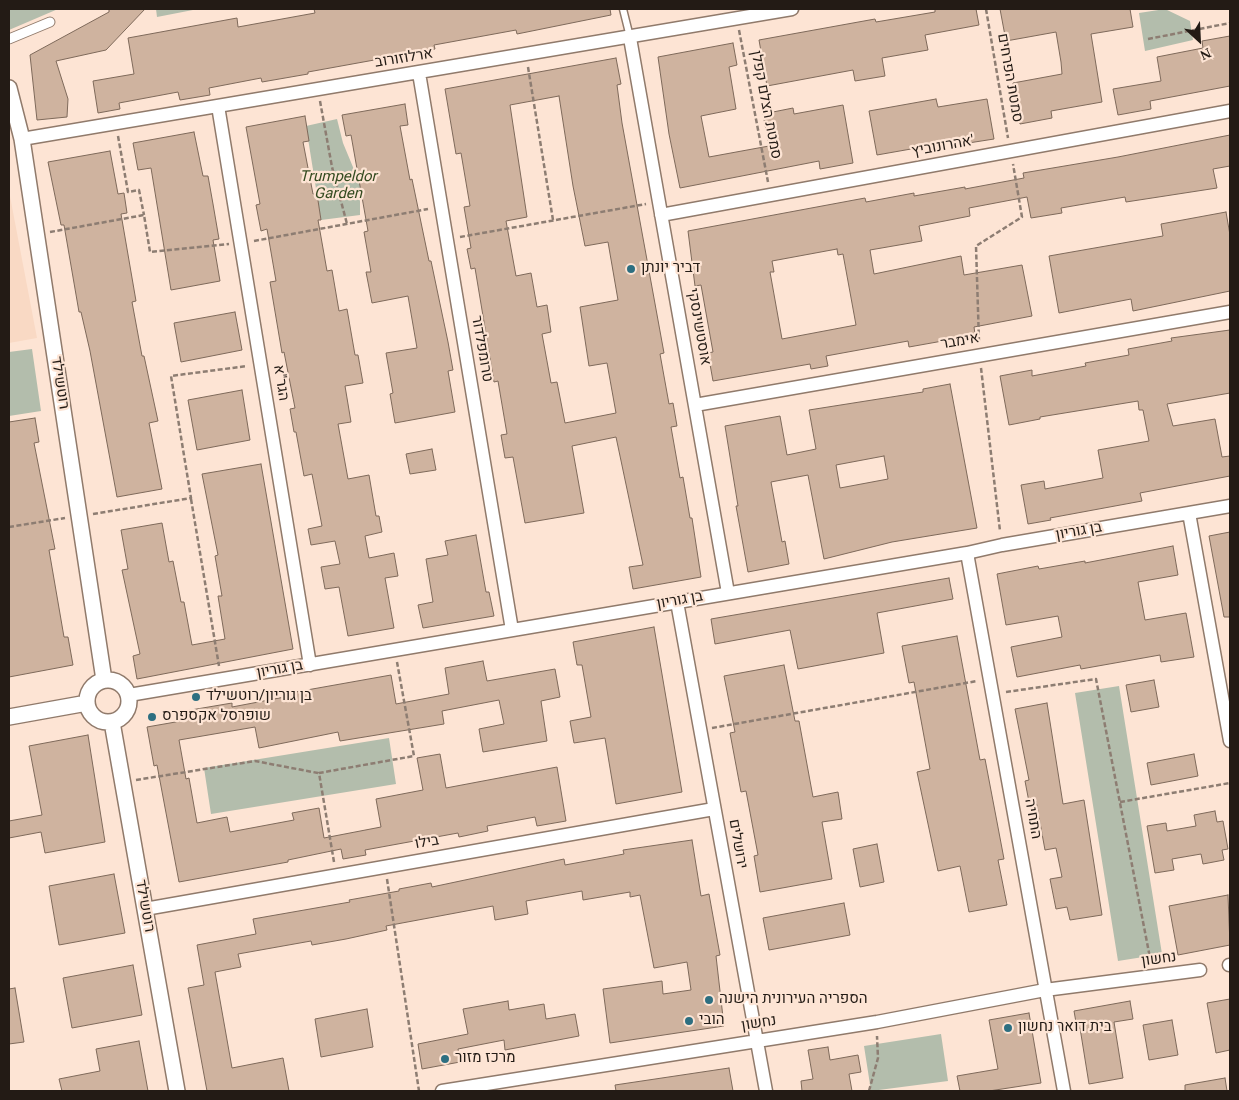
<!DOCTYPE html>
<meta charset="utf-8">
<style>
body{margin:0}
#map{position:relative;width:1239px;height:1100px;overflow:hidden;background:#fde4d4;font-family:Georgia,serif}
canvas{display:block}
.frame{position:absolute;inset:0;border:10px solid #231b15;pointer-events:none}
.north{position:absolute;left:1174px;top:15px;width:50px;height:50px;-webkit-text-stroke:4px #fde4d4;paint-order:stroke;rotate:155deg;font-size:14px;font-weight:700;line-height:20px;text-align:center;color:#231b15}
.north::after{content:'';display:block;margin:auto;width:18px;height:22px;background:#231b15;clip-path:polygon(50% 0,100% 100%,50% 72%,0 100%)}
</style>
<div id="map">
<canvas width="1239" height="1100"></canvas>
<div class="frame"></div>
<div class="north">N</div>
</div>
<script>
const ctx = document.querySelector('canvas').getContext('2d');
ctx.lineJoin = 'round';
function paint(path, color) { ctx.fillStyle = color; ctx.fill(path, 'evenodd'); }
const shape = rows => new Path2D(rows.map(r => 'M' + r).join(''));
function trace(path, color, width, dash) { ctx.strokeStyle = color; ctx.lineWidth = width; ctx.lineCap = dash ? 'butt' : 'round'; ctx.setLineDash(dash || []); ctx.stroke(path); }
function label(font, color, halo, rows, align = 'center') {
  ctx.font = font + ' Georgia,Heebo,serif'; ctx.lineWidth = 4.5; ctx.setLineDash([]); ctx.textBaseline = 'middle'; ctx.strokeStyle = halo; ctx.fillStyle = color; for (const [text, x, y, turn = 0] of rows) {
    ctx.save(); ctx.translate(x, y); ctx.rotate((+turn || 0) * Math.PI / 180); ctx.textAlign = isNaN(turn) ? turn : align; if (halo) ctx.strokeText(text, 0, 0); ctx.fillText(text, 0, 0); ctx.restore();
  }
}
const built = shape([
 [9,191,37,338,9,343]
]);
const green = shape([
 [9,9,58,9,9,30],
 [156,9,198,9,157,17],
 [1165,9,1190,21,1193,40,1145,51,1139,13],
 [337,119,343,143,360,184,360,215,321,220,306,126],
 [32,349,41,411,9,416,9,352],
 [1119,686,1162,954,1118,961,1075,693],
 [389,738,396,784,211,814,204,768],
 [941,1034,948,1081,871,1091,864,1046]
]);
const building = shape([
 [109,9,145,9,106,50,56,61,68,99,67,117,37,120,30,55,109,12,109,9],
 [314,9,610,9,611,15,517,34,516,30,434,45,435,49,308,72,308,74,262,82,261,78,209,88,210,95,180,100,178,92,119,103,120,109,98,113,93,81,134,74,128,38,237,18,238,27,315,13,314,9],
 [935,9,976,9,979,25,925,35,928,50,882,58,885,76,855,81,853,70,767,86,759,40,875,19,876,22,935,12,935,9],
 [1000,9,1130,9,1133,27,1091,34,1102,102,1051,111,1052,118,1020,124,1013,83,1062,74,1061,62,1056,32,1006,41,1000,9],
 [1230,36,1230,86,1150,101,1151,109,1118,115,1113,89,1161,81,1157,57,1203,48,1202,41,1230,36],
 [733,43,737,65,729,67,736,109,701,116,709,157,769,146,763,114,793,108,794,114,843,105,853,163,820,169,819,161,680,188,669,134,658,57,733,43],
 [616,58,621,84,617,85,622,123,664,353,660,354,669,404,673,403,677,426,671,427,680,478,683,477,690,518,692,518,701,577,633,589,629,567,643,565,616,437,572,446,584,513,525,523,513,457,505,458,501,435,507,434,498,381,494,382,475,268,471,269,467,249,471,248,464,207,470,206,461,153,456,154,445,89,616,58],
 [559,96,573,186,585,246,608,242,618,300,580,307,589,366,607,363,616,413,565,423,557,382,551,383,542,334,551,332,547,305,537,307,531,273,516,276,506,221,527,217,510,105,559,96],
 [936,99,938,107,987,99,994,139,962,144,962,140,877,155,869,111,936,99],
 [405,104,408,125,400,126,410,180,412,179,429,261,431,261,448,342,453,370,448,371,455,412,395,423,390,394,393,393,386,353,417,348,408,296,372,303,366,272,371,272,364,232,368,231,351,135,346,136,342,115,405,104],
 [305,116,309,141,303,142,313,194,317,194,321,220,318,220,327,271,332,270,339,311,347,309,355,355,358,355,363,383,345,386,351,422,338,424,348,479,369,475,376,516,379,516,382,532,365,536,369,558,394,553,398,576,385,578,394,628,348,636,339,587,325,589,321,567,340,564,335,541,311,545,308,529,322,526,312,474,304,476,296,432,294,432,290,409,295,408,284,352,282,353,270,282,276,281,267,229,261,231,256,205,260,204,246,127,305,116],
 [194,132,203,176,208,176,213,204,219,239,213,240,220,281,171,290,151,168,138,170,133,143,194,132],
 [1230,135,1230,166,1213,169,1217,188,1126,202,1125,197,1061,208,1062,213,1031,218,1027,197,969,208,970,216,919,226,922,241,870,250,874,274,961,256,964,275,1022,265,1032,316,974,327,975,334,937,342,909,347,908,341,826,356,828,366,811,369,810,364,713,381,708,353,713,352,701,285,695,286,688,231,865,198,866,202,914,193,914,196,965,187,965,189,1024,178,1023,173,1118,157,1230,135],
 [837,249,838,255,843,254,856,325,782,339,770,272,774,272,772,261,837,249],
 [110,151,118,194,124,193,127,213,121,214,136,301,132,302,142,356,144,356,158,421,149,423,162,489,117,497,90,351,81,312,79,312,64,225,61,225,48,162,110,151],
 [1226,212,1230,235,1230,291,1133,311,1131,299,1059,313,1049,256,1163,236,1161,224,1226,212],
 [235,312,242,350,181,362,174,323,235,312],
 [1230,330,1230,393,1167,404,1173,426,1215,419,1222,457,1230,456,1230,476,1140,493,1142,501,1050,518,1051,520,1028,524,1021,485,1044,481,1045,489,1103,478,1098,450,1149,441,1143,410,1139,410,1138,401,1040,417,1040,419,1009,425,1000,376,1032,370,1032,376,1086,366,1085,363,1129,355,1128,349,1172,341,1171,338,1230,330],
 [950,384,977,528,892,542,824,559,808,475,771,482,782,542,785,541,789,564,748,572,736,506,738,506,725,426,780,416,787,455,816,449,809,410,923,392,923,389,950,384],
 [884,456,888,479,840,488,836,465,884,456],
 [242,390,250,440,197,450,188,400,242,390],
 [35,418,39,442,34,443,55,549,49,550,64,637,68,637,73,665,9,677,9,422,35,418],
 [432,449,436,470,410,474,406,454,432,449],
 [261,464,293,649,137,679,133,656,140,654,122,570,128,569,121,530,162,523,169,562,173,561,181,602,184,602,192,645,225,639,218,596,222,596,215,556,218,555,202,474,261,464],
 [1230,532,1230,617,1224,617,1209,536,1230,532],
 [476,535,486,592,489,592,494,616,423,628,418,605,433,602,426,559,448,555,445,541,476,535],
 [1173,546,1178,575,1138,582,1145,620,1186,613,1194,657,1161,662,1160,655,1081,669,1080,665,1017,677,1011,647,1062,637,1058,616,1006,625,997,574,1038,566,1039,569,1085,561,1085,563,1173,546],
 [949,578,953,599,877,613,884,653,798,669,790,630,715,644,711,619,949,578],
 [654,627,682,792,616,804,605,738,574,743,570,721,591,717,582,665,577,665,573,642,654,627],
 [957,636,980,760,985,759,997,822,1004,859,998,860,1007,905,969,912,960,866,938,871,917,772,930,769,914,682,909,683,902,646,957,636],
 [483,661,487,681,555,669,560,697,541,701,547,741,483,752,479,729,504,724,499,700,442,711,444,724,340,741,338,732,259,748,255,727,179,740,186,779,189,778,197,823,227,817,230,832,294,820,292,813,319,808,324,838,381,827,376,799,423,790,417,758,440,754,446,788,557,767,566,821,537,826,535,817,487,826,488,831,459,837,458,833,365,850,366,855,343,859,341,849,288,860,288,862,179,882,157,765,154,766,147,727,187,720,185,711,232,703,232,707,290,696,290,693,391,675,396,704,449,694,445,668,483,661],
 [784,665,795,721,799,721,813,797,838,792,842,819,822,822,832,879,760,892,754,856,758,855,746,791,741,792,730,733,735,732,724,676,784,665],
 [1154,680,1159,707,1131,712,1126,685,1154,680],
 [1047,703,1063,804,1084,800,1102,915,1070,920,1067,907,1056,909,1050,879,1062,877,1056,848,1045,850,1036,801,1029,802,1025,781,1029,780,1015,709,1047,703],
 [88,735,105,842,45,853,41,832,9,838,9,821,42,815,29,746,88,735],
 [1194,754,1198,776,1151,785,1147,763,1194,754],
 [1215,811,1217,822,1223,821,1228,849,1222,850,1224,860,1203,864,1201,854,1172,859,1174,870,1155,873,1147,826,1166,823,1167,831,1196,826,1194,815,1215,811],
 [692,840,701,896,709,894,720,955,716,956,724,1026,610,1043,603,989,662,981,663,994,691,990,687,962,654,968,640,895,630,897,630,892,583,900,582,891,526,901,528,914,495,920,493,906,386,926,387,930,346,939,312,945,311,941,238,954,241,967,215,972,232,1068,283,1058,289,1091,207,1091,188,988,204,985,197,945,256,934,253,919,350,902,349,900,399,891,399,889,431,883,432,887,564,859,565,865,624,854,623,850,692,840],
 [877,844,884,882,860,887,853,849,877,844],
 [114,874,125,933,59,945,49,886,114,874],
 [1228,895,1230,945,1178,955,1169,906,1228,895],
 [844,903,850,935,769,950,763,918,844,903],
 [133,965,142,1015,72,1028,63,978,133,965],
 [15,988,24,1042,9,1044,9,989,15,988],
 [1230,999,1230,1050,1216,1053,1207,1003,1230,999],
 [508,1001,509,1010,544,1004,546,1019,575,1014,579,1036,505,1050,504,1040,458,1049,460,1062,422,1069,418,1044,468,1034,463,1009,508,1001],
 [1130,1001,1133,1019,1114,1022,1123,1078,1089,1084,1080,1028,1077,1028,1074,1011,1130,1001],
 [367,1009,373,1047,321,1057,315,1019,367,1009],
 [1029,1013,1041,1083,989,1091,960,1091,957,1076,998,1069,989,1020,1029,1013],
 [1172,1020,1178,1055,1149,1060,1143,1025,1172,1020],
 [139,1041,148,1091,62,1091,59,1079,100,1071,96,1049,139,1041],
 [828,1047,830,1060,858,1055,861,1072,849,1074,852,1091,802,1091,801,1081,813,1079,808,1050,828,1047],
 [729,1068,733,1091,616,1091,615,1085,729,1068],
 [1225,1078,1227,1091,1185,1091,1185,1085,1225,1078]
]);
const path = shape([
 [986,9,1008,138],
 [739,30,768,182],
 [1148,39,1230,23],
 [528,67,553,220],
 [320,101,332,167,347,224],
 [118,136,128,192,139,190,144,215],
 [50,232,144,215,150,252,229,244],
 [460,237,646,204],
 [254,241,428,209],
 [979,342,976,246,1022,217,1013,164],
 [981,368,1000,531],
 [191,499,219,666],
 [93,514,191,498,171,376,247,366],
 [9,527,65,518],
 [1006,692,1096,679,1151,963],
 [712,728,977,681],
 [136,780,255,761,318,773],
 [1120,802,1230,783],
 [334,862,319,773,414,756,397,662],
 [387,879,419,1091],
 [869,1091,878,1058,877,1036]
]);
const service = shape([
 [623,9,630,37]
]);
const pedestrian = shape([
 [9,39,50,22]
]);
const minor = shape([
 [630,38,728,593],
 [419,73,512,630],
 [218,106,310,665],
 [22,139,792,9],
 [661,215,1230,111],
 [695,405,1230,312],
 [1189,513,1230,741],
 [967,553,1064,1091],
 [677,602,766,1091],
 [129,695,967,553,1002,545,1230,506],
 [145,909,714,809],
 [1229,965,1230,965],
 [442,1091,877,1022,1045,990,1200,970]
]);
const tertiary = shape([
 [9,88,22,139,104,680],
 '87 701a21 21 0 1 1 42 0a21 21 0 1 1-42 0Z',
 [9,717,87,703],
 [112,722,177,1091]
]);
const markers = [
 [631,269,5,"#2d6f81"],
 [196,697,5,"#2d6f81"],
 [152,717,5,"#2d6f81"],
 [709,1000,5,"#2d6f81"],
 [689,1021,5,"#2d6f81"],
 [1008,1028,5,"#2d6f81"],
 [445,1059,5,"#2d6f81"]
];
const streetNames = [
 ["ארלוזורוב",404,59,-9],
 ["סמטת הפרחים",1009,78,80],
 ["סמטת הצלם קפלן",765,105,79],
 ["אהרונוביץ'",943,147,-10],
 ["אוסטשינסקי",698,327,80],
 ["אימבר",960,342,-10],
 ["טרומפלדור",481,349,80],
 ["רוטשילד",59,383,81],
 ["הגר\"א",280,383,81],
 ["בן גוריון",1079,532,-10],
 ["בן גוריון",680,601,-10],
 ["בן גוריון",280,670,-10],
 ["התחיה",1032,819,80],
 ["בילו",427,843,-10],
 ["ירושלים",737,844,80],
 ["רוטשילד",144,906,80],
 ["נחשון",1159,960,-8],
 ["נחשון",759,1024,-9]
];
const parkNames = [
 ["Trumpeldor",338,178],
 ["Garden",338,195]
];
const poiNames = [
 ["דביר יונתן",641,269],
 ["בן גוריון/רוטשילד",206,697],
 ["שופרסל אקספרס",162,717],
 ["הספריה העירונית הישנה",719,1000],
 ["הובי",699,1021],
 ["בית דואר נחשון",1018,1028],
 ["מרכז מזור",455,1059]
];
paint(built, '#f9d9c4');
paint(green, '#b3bdac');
paint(building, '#cfb39f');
trace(building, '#7e695a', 1);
trace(service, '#907a6b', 9);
trace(pedestrian, '#907a6b', 11);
trace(minor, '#907a6b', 15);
trace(tertiary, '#907a6b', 18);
trace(path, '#8d7d72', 2.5, [5, 2.5]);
trace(service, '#fff', 6);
trace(pedestrian, '#fff', 9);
trace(minor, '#fff', 12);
trace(tertiary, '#fff', 15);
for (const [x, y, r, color] of markers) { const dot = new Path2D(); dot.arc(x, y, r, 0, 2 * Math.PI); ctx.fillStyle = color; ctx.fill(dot); trace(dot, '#fde4d4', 2); }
label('15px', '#231b15', '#fde4d4', streetNames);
label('italic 15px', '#344b20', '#fde4d4', parkNames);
label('15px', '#231b15', '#fde4d4', poiNames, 'left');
</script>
